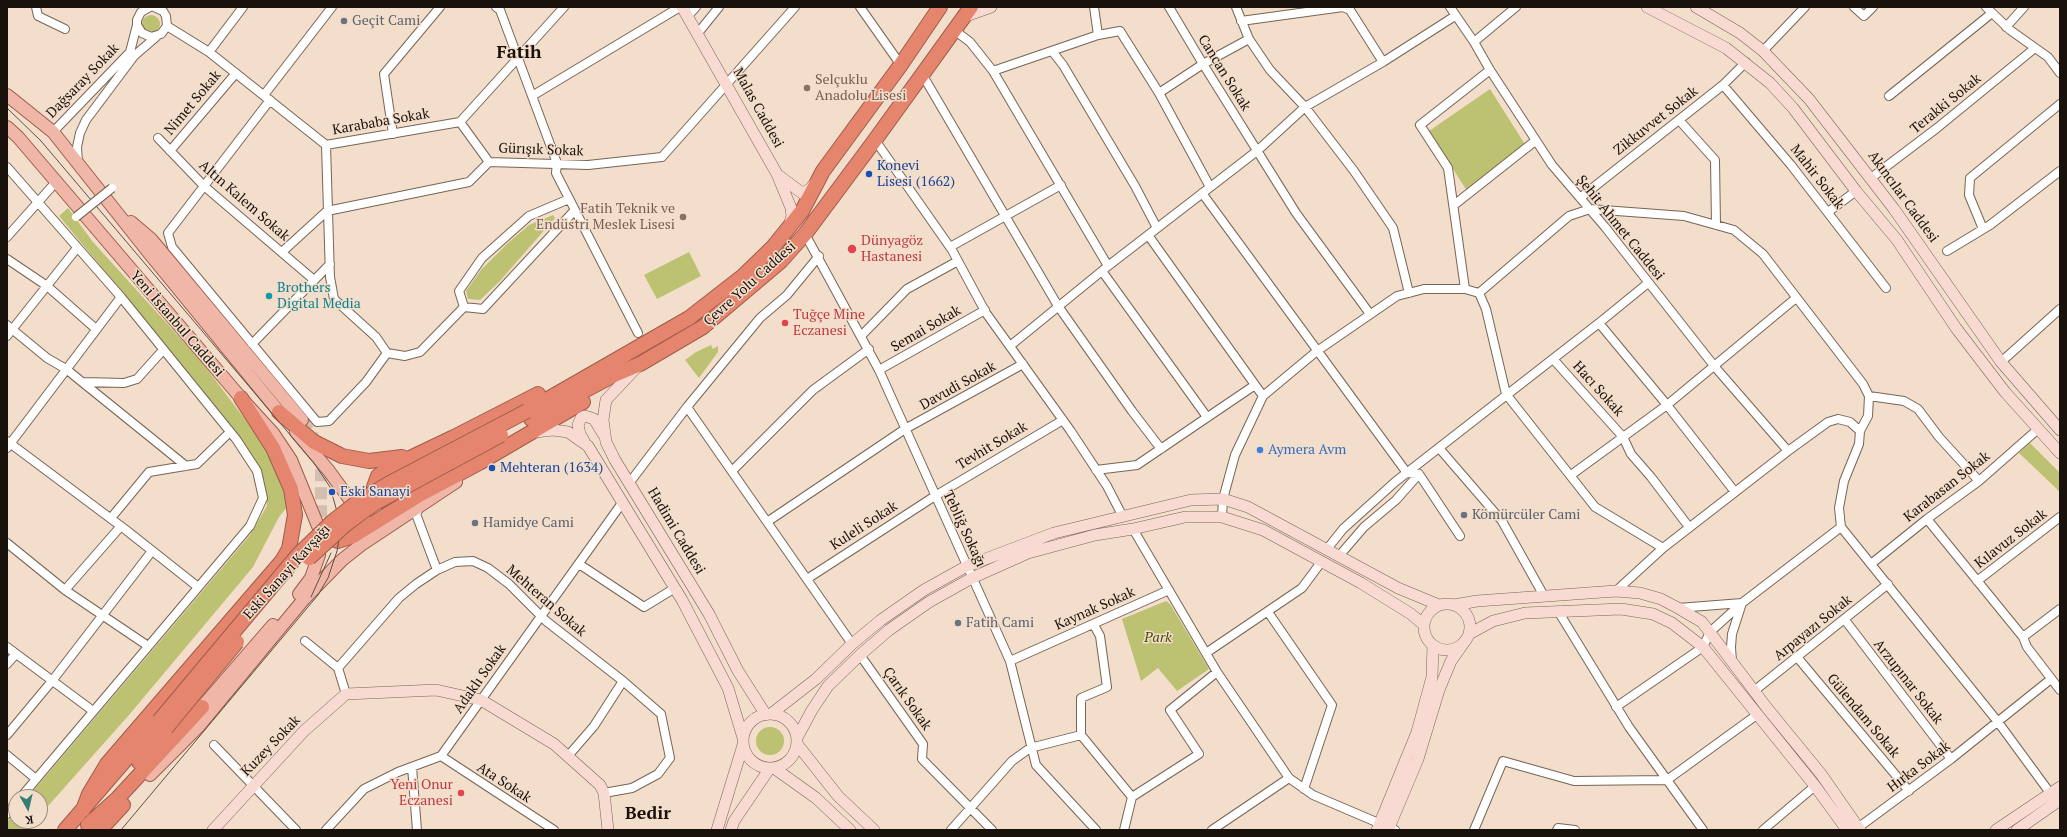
<!DOCTYPE html>
<meta charset="utf-8">
<style>
body{margin:0}
#map{position:relative;width:2067px;height:837px;overflow:hidden;background:#f3decc;font-family:"PT Serif",serif}
canvas{display:block}
.frame{position:absolute;inset:0;border:8px solid #19110b;pointer-events:none}
.north{position:absolute;left:8px;top:789px;width:40px;height:40px;box-sizing:border-box;background:#f3decc;border:1px solid #9c8c7f;border-radius:50%;rotate:172deg;font-size:11px;font-weight:700;line-height:16px;text-align:center;color:#19110b}
.north::after{content:'';display:block;margin:auto;width:14px;height:18px;background:#367d74;clip-path:polygon(50% 0,100% 100%,50% 72%,0 100%)}
</style>
<div id="map">
<canvas width="2067" height="837"></canvas>
<div class="frame"></div>
<div class="north">K</div>
</div>
<script>
const ctx = document.querySelector('canvas').getContext('2d');
ctx.lineJoin = 'round';
function paint(path, color) { ctx.fillStyle = color; ctx.fill(path, 'evenodd'); }
const shape = rows => new Path2D(rows.map(r => 'M' + r).join(''));
function trace(path, color, width, dash) { ctx.strokeStyle = color; ctx.lineWidth = width; ctx.lineCap = dash ? 'butt' : 'round'; ctx.setLineDash(dash || []); ctx.stroke(path); }
function label(font, color, halo, rows, align = 'center') {
  ctx.font = font + ' "PT Serif",serif'; ctx.lineWidth = 3; ctx.setLineDash([]); ctx.textBaseline = 'middle'; ctx.strokeStyle = halo; ctx.fillStyle = color; for (const [text, x, y, turn = 0] of rows) {
    ctx.save(); ctx.translate(x, y); ctx.rotate((+turn || 0) * Math.PI / 180); ctx.textAlign = isNaN(turn) ? turn : align; if (halo) ctx.strokeText(text, 0, 0); ctx.fillText(text, 0, 0); ctx.restore();
  }
}
const green = shape([
 '142 24a9 9 0 1 1 18 0a9 9 0 1 1-18 0Z',
 [1490,89,1526,146,1467,191,1429,131],
 [68,208,93,242,200,360,257,435,283,483,287,507,279,517,253,567,129,715,40,815,40,797,28,797,250,535,267,506,264,480,253,456,156,333,59,216],
 [553,215,555,218,499,282,480,300,468,299,466,291,481,270,508,243,529,225],
 [689,252,701,276,657,299,644,275],
 [711,345,713,349,718,346,718,352,699,378,685,360,696,352],
 [2030,443,2060,473,2060,492,2019,453],
 [1166,601,1170,604,1209,669,1177,691,1158,668,1141,681,1122,619],
 '756 741a14 14 0 1 1 28 0a14 14 0 1 1-28 0Z',
 [16,811,16,821,35,821,26,830,7,830,7,822]
]);
const primaryTunnel = shape([
 [302,420,314,438,321,458,321,534]
]);
const street = shape([
 [36,7,38,16,65,29],
 [150,7,141,12,137,20,137,25,142,33,151,37,161,34,167,26,166,16,163,11,154,7],
 [496,7,500,10,557,163,556,173,638,333],
 [860,7,898,61,900,66],
 [1094,7,1098,35],
 [1169,7,1203,64,1296,213,1370,314],
 [1236,7,1249,39,1270,70,1305,107,1354,171,1393,228,1409,293],
 [1450,7,1474,42,1490,70,1552,165,1605,227,1715,367,1788,451],
 [1854,7,1864,16,1873,7],
 [1986,7,2010,30,2048,57,2060,73],
 [688,16,696,7],
 [1241,21,1343,7,1350,10,1383,62],
 [167,26,209,52,326,145,460,122,564,7],
 [2006,27,2024,7],
 [954,30,970,42,993,71,1108,266],
 [698,33,719,7],
 [1474,42,1516,7],
 [1052,51,1063,65,1135,186,1157,228],
 [1763,51,1805,7],
 [209,52,243,7],
 [993,71,1098,35,1120,31,1159,93,1210,187],
 [922,74,1058,306,1132,411,1161,449],
 [1723,85,1791,165,1886,288],
 [1159,93,1203,64,1249,39],
 [264,95,332,7],
 [532,96,680,7],
 [1889,96,1992,13],
 [270,100,168,233,172,247,317,422,329,421,366,382,387,353],
 [1679,120,1715,160,1716,225],
 [460,122,489,162],
 [53,132,130,52,137,25],
 [393,134,384,74,440,7],
 [158,138,204,186,314,280],
 [875,140,952,250,986,313,1070,430,1107,486,1123,517],
 [326,145,330,277,334,299,376,337,387,353,405,356,420,352,464,307,459,291,482,258,529,216,569,199],
 [170,151,236,73],
 [78,163,77,147,80,133,86,120,134,56,156,37],
 [7,167,121,297],
 [1871,178,1937,128,2035,48],
 [1202,193,1407,473,1419,474],
 [1580,198,1723,85,1746,62],
 [1454,205,1535,141],
 [1828,212,1856,191],
 [1983,229,1969,195,1970,178,2060,104],
 [805,234,879,370,1010,661,1036,765,1096,830],
 [1148,235,1263,396],
 [7,237,55,183],
 [950,247,1061,185],
 [1947,251,1990,225,2060,171],
 [282,252,327,211,469,182,489,162,588,165,662,157,795,7],
 [7,259,47,286,96,329],
 [1102,271,1207,417],
 [1465,289,1448,168,1420,125,1490,70],
 [1479,293,1569,216,1590,209,1684,216,1734,230,1763,254,1863,384,1869,396,1868,416,1860,431],
 [464,307,483,309,574,211],
 [1599,323,1667,405,1735,492],
 [7,325,47,358,66,369,186,466],
 [862,335,907,289,958,261],
 [7,336,77,248],
 [252,344,330,264],
 [1010,346,1108,266,1257,151,1305,107,1383,62,1455,16],
 [1553,359,1623,437,1631,454,1651,477,1689,527],
 [2001,362,2060,309],
 [879,370,985,310],
 [83,382,124,383,137,379,163,350],
 [1869,396,1904,401,1918,409,1939,437,1979,481],
 [687,407,852,644],
 [7,441,126,530,198,587],
 [7,448,121,297,236,439,257,471,263,498,250,526,21,797],
 [1439,448,1502,521,1544,596],
 [1096,470,1137,465,1255,385],
 [732,471,813,390,869,349],
 [1419,474,1460,536],
 [1571,475,1667,405,1796,298],
 [630,482,687,407,760,318,787,295,819,256],
 [420,507,416,514,437,570],
 [1222,517,1223,499,1235,455,1263,396,1317,351,1397,296,1424,289,1465,289,1479,293,1486,309,1506,394,1595,507,1663,548],
 [111,518,149,472,197,464,230,432],
 [1927,519,2023,637,2027,647,2060,690],
 [767,522,905,429,1023,364],
 [1133,529,1217,672,1289,778,1313,795,1395,830],
 [7,543,65,590,148,646],
 [1327,549,1343,529,1395,482,1599,323,1648,283],
 [1339,556,1364,527,1396,500,1419,474],
 [579,564,644,607,675,588],
 [1871,564,1927,519,1979,481,2037,430],
 [807,579,935,496,1063,420],
 [1977,581,2060,517],
 [65,590,121,526],
 [1616,591,1663,548,1788,451,1828,422,1838,419,1850,422,1860,431,1859,444,1844,481,1839,508,1841,527,1998,722,2053,797],
 [1678,608,1742,603,1732,634,1731,647,1732,662],
 [1558,611,1629,727,1703,830],
 [1268,612,1332,705,1304,789],
 [1845,620,1951,759],
 [2023,637,2060,609],
 [305,641,338,668,346,694],
 [7,647,93,711],
 [1206,653,1302,588,1322,561],
 [860,655,923,744,922,759,992,830],
 [1797,657,1909,791],
 [1010,661,1169,590],
 [7,664,16,654],
 [338,668,399,598,416,584,437,570,455,562,473,561,488,568,509,584,546,621,623,681,661,714,670,758,658,774,632,788,604,793],
 [1754,691,1888,584],
 [1616,707,1703,647,1710,632,1742,603,1841,527],
 [7,735,52,681,152,551],
 [1081,735,1081,698,1107,687,1100,636,1094,625],
 [1081,735,1132,797,1124,830],
 [214,745,296,830],
 [7,755,36,779],
 [441,756,554,830],
 [568,756,594,726,623,681],
 [412,767,417,830],
 [1132,797,1199,754,1170,710,1217,672],
 [7,814,16,803],
 [326,830,364,789,398,772,441,756,622,503],
 [951,830,1012,761,1030,748,1081,735],
 [1212,830,1289,778],
 [1474,830,1503,761,1574,781,1667,780,1758,714],
 [1557,830,1558,828,1575,830],
 [1763,830,1815,786],
 [1855,830,1951,759,2051,679]
]);
const secondary = shape([
 [682,7,777,174,791,208,792,216,789,226],
 [1647,7,1726,48,1770,83,1793,108,1856,191,1897,240,1956,328,2005,392,2060,453],
 [1696,7,1740,33,1763,51,1809,99,1894,209,2001,362,2060,430],
 [963,17,991,7],
 [778,175,802,193,810,189,815,183],
 [638,366,606,400,603,420,606,442,615,460,709,614,738,671,766,715],
 [535,432,553,430,568,432,588,446,682,600,728,688,743,738],
 [584,441,580,434,578,425,581,418,585,416,594,419,603,434],
 '1424 627a23 23 0 1 1 46 0a23 23 0 1 1-46 0Z',
 [1454,605,1477,601,1616,591,1640,593,1661,599,1678,608,1702,622,1767,708,1821,774,1860,830],
 [1469,634,1493,621,1525,613,1621,609,1653,614,1672,623,1703,647,1815,786,1847,830],
 [771,714,816,679,852,644,881,620,924,590,967,566,1054,533,1191,500,1223,499,1248,507,1398,588,1439,605],
 '743 741a27 27 0 1 1 54 0a27 27 0 1 1-54 0Z',
 [797,738,812,710,828,686,860,655,889,630,929,602,972,578,1028,553,1095,535,1133,529,1185,517,1222,517,1263,530,1361,583,1411,614,1424,625],
 [797,744,838,796,874,830],
 [774,768,816,798,850,830],
 [213,830,304,731,346,694,436,690,481,700,554,744,600,785,604,793,608,830],
 [717,830,743,745],
 [731,830,734,821,770,768],
 [1377,830,1417,732,1432,677,1433,645],
 [1388,830,1418,759,1439,690,1451,661,1465,641],
 [1996,830,2060,787],
 [2017,830,2060,800]
]);
const primary = shape([
 [7,95,53,132,149,253,284,418],
 [7,127,18,137,241,398,273,433,291,460,318,526,324,536],
 [131,222,151,239,302,420],
 [296,432,329,471,369,526],
 [299,594,311,578,319,555],
 [202,707,273,625],
 [150,775,199,726,304,599,342,560,361,545,456,482]
]);
const highway = shape([
 [527,411,689,318,743,276,773,247,802,211,823,171,900,66,940,7],
 [279,412,314,442,342,456,369,461,402,457],
 [531,419,614,375,640,364,703,327,780,262,805,234,875,140,971,7],
 [381,501,375,493,374,487,378,476,389,468,454,437,538,394],
 [324,536,338,541,353,536,419,495,479,463,583,402],
 [139,762,166,728],
 [83,810,89,794,107,764,282,561,289,549,295,515,291,489,273,448,241,398],
 [88,825,117,799,202,707],
 [65,830,159,721],
 [100,830,123,805]
]);
const tram = shape([
 [7,108,41,141,314,463,330,487,338,515,340,533,337,551,328,578,318,595,121,830],
 [311,597,331,553]
]);
const streetBridge = shape([
 [76,217,112,188]
]);
const highwayBridge = shape([
 [309,558,346,524,375,503,501,435],
 [159,721,298,555,332,522,355,504,388,484,527,411],
 [166,728,237,642]
]);
const markers = [
 [344,21,4,"#6b7280"],
 [807,88,4,"#8d6e63"],
 [869,174,4,"#1a4fb4"],
 [683,217,4,"#8d6e63"],
 [852,249,5,"#e0444e"],
 [269,296,4,"#0f9aa8"],
 [785,323,4,"#e0444e"],
 [1260,450,4,"#3f7fe0"],
 [492,468,4,"#1a4fb4"],
 [332,492,4,"#1a4fb4"],
 [1464,515,4,"#6b7280"],
 [475,523,4,"#6b7280"],
 [958,623,4,"#6b7280"],
 [461,793,4,"#e0444e"]
];
const worshipNames = [
 ["Geçit Cami",352,21],
 ["Kömürcüler Cami",1472,515],
 ["Hamidye Cami",483,523],
 ["Fatih Cami",966,623]
];
const streetNames = [
 ["Cancan Sokak",1224,73,58],
 ["Dağsaray Sokak",83,81,-46],
 ["Nimet Sokak",193,103,-50],
 ["Terakki Sokak",1946,104,-39],
 ["Malas Caddesi",758,108,61],
 ["Zikkuvvet Sokak",1656,121,-38],
 ["Karababa Sokak",381,122,-10],
 ["Gürışık Sokak",541,150,2],
 ["Mahir Sokak",1817,177,52],
 ["Akıncılar Caddesi",1903,197,54],
 ["Altın Kalem Sokak",244,201,41],
 ["Şehit Ahmet Caddesi",1620,228,51],
 ["Çevre Yolu Caddesi",750,284,-42],
 ["Yeni İstanbul Caddesi",177,324,49],
 ["Semai Sokak",926,329,-30],
 ["Davudi Sokak",958,386,-29],
 ["Hacı Sokak",1598,389,48],
 ["Tevhit Sokak",992,446,-31],
 ["Karabasan Sokak",1947,487,-38],
 ["Kuleli Sokak",864,526,-33],
 ["Tebliğ Sokağı",964,529,65],
 ["Hadimi Caddesi",676,531,59],
 ["Kılavuz Sokak",2011,539,-38],
 ["Eski Sanayi Kavşağı",287,572,-48],
 ["Mehteran Sokak",546,601,41],
 ["Kaynak Sokak",1095,609,-24],
 ["Arpayazı Sokak",1813,628,-39],
 ["Adaklı Sokak",480,679,-55],
 ["Arzupınar Sokak",1908,682,52],
 ["Çarık Sokak",907,699,55],
 ["Gülendam Sokak",1863,716,50],
 ["Kuzey Sokak",271,746,-46],
 ["Hırka Sokak",1919,767,-37],
 ["Ata Sokak",504,783,33]
];
const educationNames = [
 ["Selçuklu",815,80],
 ["Anadolu Lisesi",815,96],
 ["Fatih Teknik ve",675,209,"right"],
 ["Endüstri Meslek Lisesi",675,225,"right"]
];
const transitNames = [
 ["Konevi",877,166],
 ["Lisesi (1662)",877,182],
 ["Mehteran (1634)",500,468],
 ["Eski Sanayi",340,492]
];
const healthNames = [
 ["Dünyagöz",861,241],
 ["Hastanesi",861,257],
 ["Tuğçe Mine",793,315],
 ["Eczanesi",793,331],
 ["Yeni Onur",453,785,"right"],
 ["Eczanesi",453,801,"right"]
];
const cultureNames = [
 ["Brothers",277,288],
 ["Digital Media",277,304]
];
const shopNames = [
 ["Aymera Avm",1268,450]
];
const parkNames = [
 ["Park",1158,638]
];
const districtNames = [
 ["Fatih",519,53],
 ["Bedir",648,814]
];
paint(green, '#bcc271');
trace(primaryTunnel, '#d2bfaf', 12, [12, 6]);
trace(street, '#776555', 10);
trace(secondary, '#776555', 12);
trace(primary, '#9e5c4b', 14);
trace(highway, '#9e5c4b', 16);
trace(street, '#fff', 8);
trace(secondary, '#f8dad3', 11);
trace(primary, '#f0b6a7', 12);
trace(highway, '#e6856d', 14);
trace(tram, '#5c5046', 1);
trace(streetBridge, '#776555', 10, []);
trace(highwayBridge, '#9e5c4b', 16, []);
trace(streetBridge, '#fff', 8);
trace(highwayBridge, '#e6856d', 14);
for (const [x, y, r, color] of markers) { const dot = new Path2D(); dot.arc(x, y, r, 0, 2 * Math.PI); ctx.fillStyle = color; ctx.fill(dot); trace(dot, '#f3decc', 1.5); }
label('14px', '#5b616d', '#f3decc', worshipNames, 'left');
label('14px', '#19110b', '#f3decc', streetNames);
label('14px', '#785e54', '#f3decc', educationNames, 'left');
label('14px', '#164399', '#f3decc', transitNames, 'left');
label('14px', '#be3a42', '#f3decc', healthNames, 'left');
label('14px', '#0d838f', '#f3decc', cultureNames, 'left');
label('14px', '#366cbe', '#f3decc', shopNames, 'left');
label('italic 14px', '#474a06', '#f3decc', parkNames);
label('bold 18px', '#19110b', '#f3decc', districtNames);
</script>
